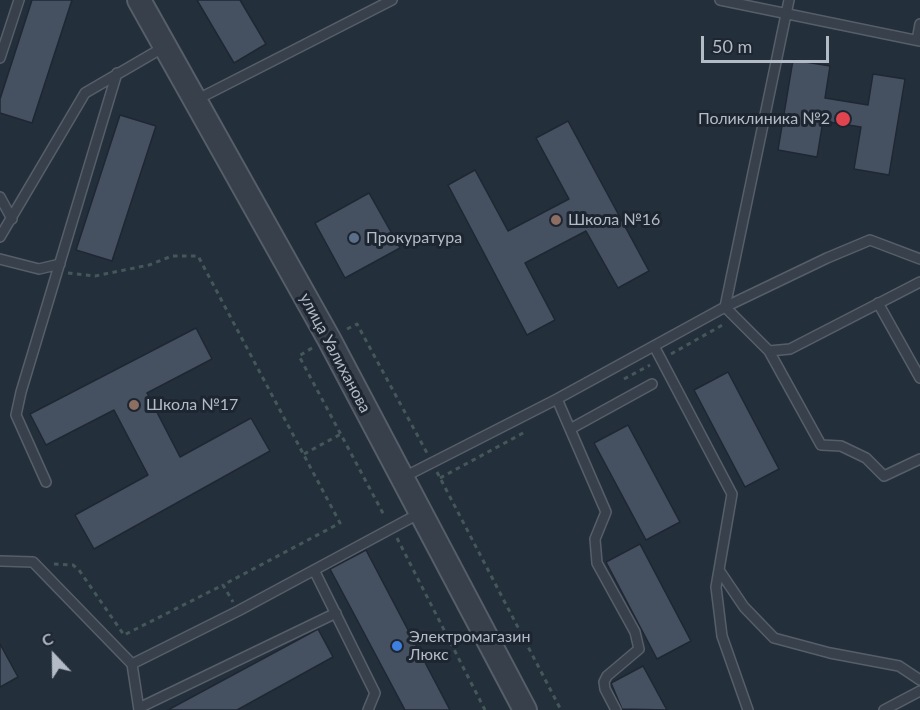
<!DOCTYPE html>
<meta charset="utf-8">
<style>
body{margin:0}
#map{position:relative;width:920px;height:710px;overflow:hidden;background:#242f3c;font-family:Lato,sans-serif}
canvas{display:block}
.north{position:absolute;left:24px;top:626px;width:60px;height:60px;-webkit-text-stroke:4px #1d2531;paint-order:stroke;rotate:338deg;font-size:16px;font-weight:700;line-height:24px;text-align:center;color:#b3bbc7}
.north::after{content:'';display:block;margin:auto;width:21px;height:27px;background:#b3bbc7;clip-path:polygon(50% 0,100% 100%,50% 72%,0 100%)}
.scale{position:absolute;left:701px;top:36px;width:128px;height:27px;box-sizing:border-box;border:3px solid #b3bbc7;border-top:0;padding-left:8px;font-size:18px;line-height:21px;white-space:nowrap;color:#b3bbc7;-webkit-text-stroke:4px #1d2531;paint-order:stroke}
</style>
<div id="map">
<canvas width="920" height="710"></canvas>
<div class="north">С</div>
<div class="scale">50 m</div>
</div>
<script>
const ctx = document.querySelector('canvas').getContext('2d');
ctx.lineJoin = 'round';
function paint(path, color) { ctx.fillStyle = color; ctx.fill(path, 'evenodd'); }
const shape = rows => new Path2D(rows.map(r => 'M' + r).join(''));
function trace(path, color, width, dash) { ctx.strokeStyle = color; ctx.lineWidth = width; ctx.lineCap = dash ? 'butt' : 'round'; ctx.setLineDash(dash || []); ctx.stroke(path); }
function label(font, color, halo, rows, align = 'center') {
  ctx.font = font + ' Lato,sans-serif'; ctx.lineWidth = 6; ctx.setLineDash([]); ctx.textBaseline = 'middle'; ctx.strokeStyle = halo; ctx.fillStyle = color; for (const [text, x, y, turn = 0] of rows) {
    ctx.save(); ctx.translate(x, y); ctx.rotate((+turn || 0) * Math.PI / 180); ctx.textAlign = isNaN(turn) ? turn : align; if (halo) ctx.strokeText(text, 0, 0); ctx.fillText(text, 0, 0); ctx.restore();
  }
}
const building = shape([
 [32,0,72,0,32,123,0,113,0,99,32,0],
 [197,0,240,0,266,44,234,63,197,0],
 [793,60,830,66,825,98,868,105,873,74,905,79,889,175,854,169,861,127,823,121,817,157,778,150,793,60],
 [120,115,156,126,112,261,76,250,120,115],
 [568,121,649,271,618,288,586,231,525,263,555,320,527,335,448,185,475,170,508,231,569,199,536,138,568,121],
 [369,193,400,248,345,278,315,223,369,193],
 [196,328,212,359,147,393,180,457,251,418,270,451,94,549,75,515,148,475,114,410,46,445,30,414,196,328],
 [728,372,779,469,745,487,694,390,728,372],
 [628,425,680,522,646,540,594,443,628,425],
 [640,544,691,641,657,659,606,562,640,544],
 [366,550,450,710,405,710,330,569,366,550],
 [318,629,333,657,237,710,168,710,318,629],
 [0,644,18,677,0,687,0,644],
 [643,666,667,710,622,709,611,683,643,666]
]);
const path = shape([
 [68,273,95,276,149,265,172,256,198,256,340,523,223,585,233,602],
 [347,329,357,324,427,453],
 [312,348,299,356,385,517],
 [671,354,726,323],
 [624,379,650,365],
 [304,454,341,434],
 [437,472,561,710],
 [440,478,525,432],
 [397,538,485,710],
 [54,564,73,565,79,570,124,635,223,585]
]);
const service = shape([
 [720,0,920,41],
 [789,0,725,307,769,351,790,349,920,282],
 [917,40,920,24],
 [0,58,19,0],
 [196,100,392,0],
 [0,197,12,219],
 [0,237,85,93,164,47],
 [0,259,39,269,60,264],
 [878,303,920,378],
 [654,346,732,494,716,587,722,636,748,710],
 [769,351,821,445,841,446,866,458,884,476,920,459],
 [557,399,606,512,595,539,597,563,635,632,639,649,607,676,604,682,605,689,616,710],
 [572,428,652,384],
 [402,478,557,399,725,307,827,258,870,240,920,259],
 [46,482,16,415,21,392,117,73],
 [0,561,33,562,132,664,238,611,420,513],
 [314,570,375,693,368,710],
 [719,570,744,607,774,638,830,653,899,666,920,680],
 [132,664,139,710],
 [139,708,336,613],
 [884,710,920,691]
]);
const tertiary = shape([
 [139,0,329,339,525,710]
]);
const markers = [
 [843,119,8,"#e0444e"],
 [556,220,6,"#8d6e63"],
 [354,238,6,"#5c6f8a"],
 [134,405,6,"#8d6e63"],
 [397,646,6,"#3f7fe0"]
];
const poiNames = [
 ["Поликлиника №2",830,119,"right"],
 ["Школа №16",568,220],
 ["Прокуратура",366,238],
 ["Школа №17",146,405],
 ["Электромагазин",409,637],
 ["Люкс",409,655]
];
const streetNames = [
 ["улица Уалиханова",335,353,62]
];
paint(building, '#455160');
trace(building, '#1f2733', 1.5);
trace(service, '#565e6a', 12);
trace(tertiary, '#565e6a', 26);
trace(path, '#44585a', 3, [4.5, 4.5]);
trace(service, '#38404c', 9);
trace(tertiary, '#38404c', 22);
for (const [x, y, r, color] of markers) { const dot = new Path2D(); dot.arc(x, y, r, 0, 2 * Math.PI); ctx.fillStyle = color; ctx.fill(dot); trace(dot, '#1d2531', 2); }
label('16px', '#b3bbc7', '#1d2531', poiNames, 'left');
label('16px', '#b3bbc7', '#1d2531', streetNames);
</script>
